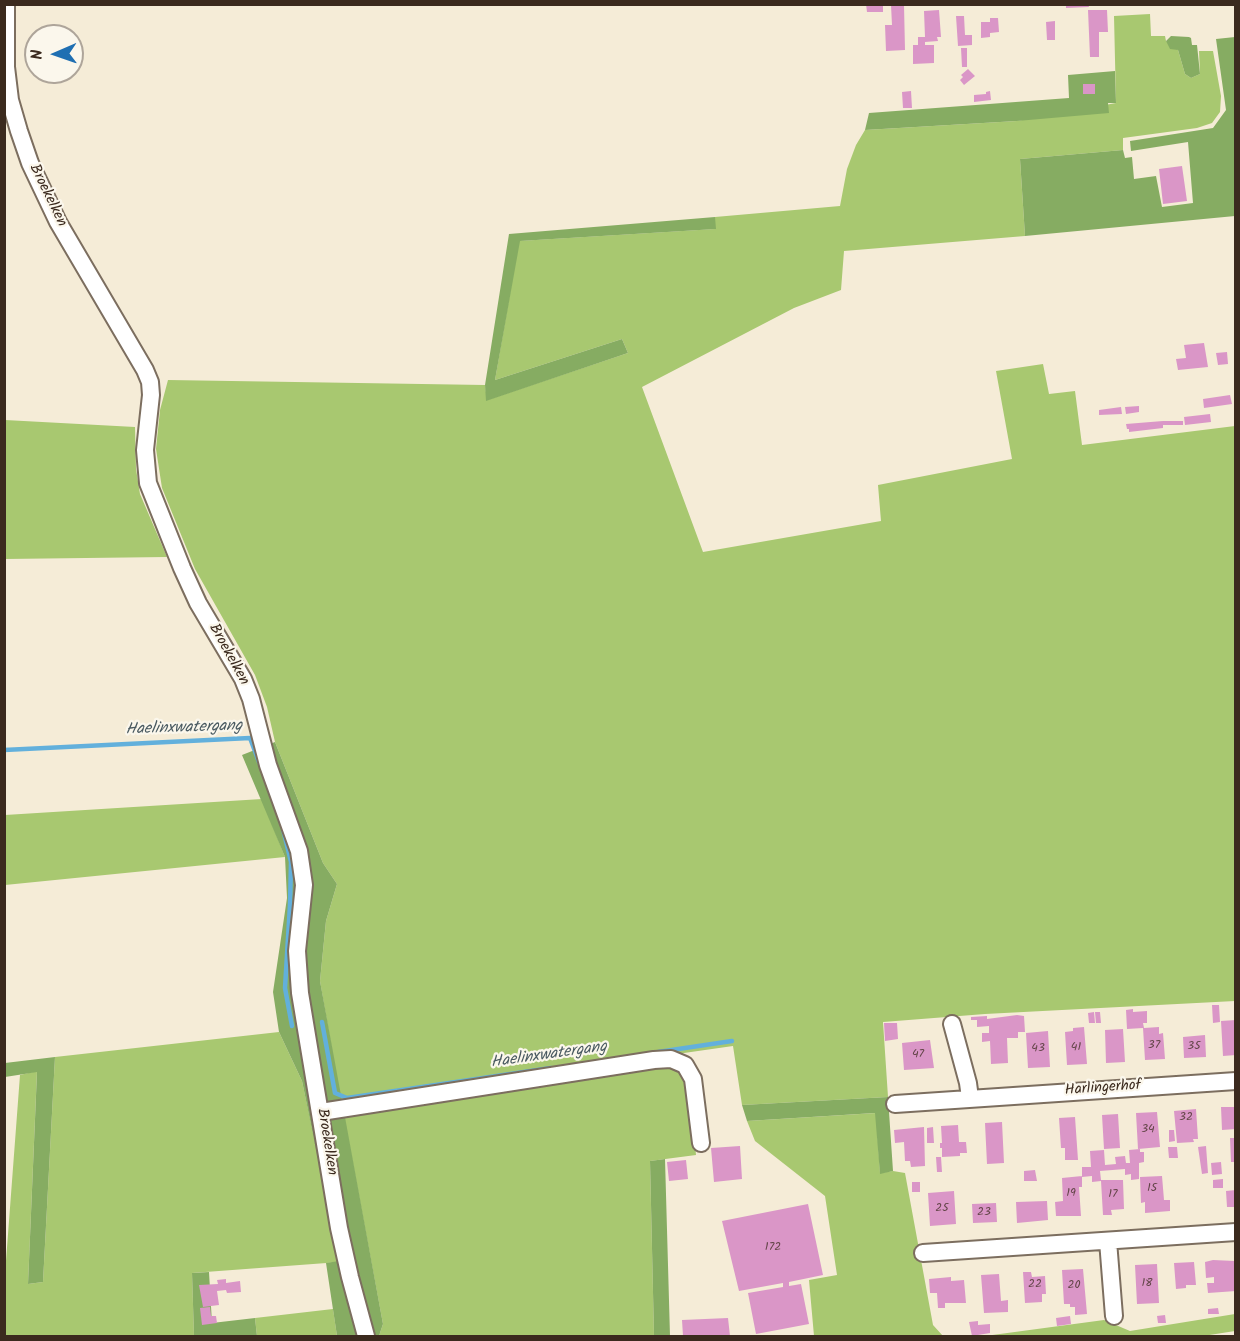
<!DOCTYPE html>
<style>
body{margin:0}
#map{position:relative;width:1240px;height:1341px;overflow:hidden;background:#f5ecd7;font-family:Kalam,sans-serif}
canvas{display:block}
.frame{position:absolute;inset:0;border:6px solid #3b2a1e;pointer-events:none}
.north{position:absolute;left:24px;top:24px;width:60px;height:60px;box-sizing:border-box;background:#fbf7ec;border:2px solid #aea59a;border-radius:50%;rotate:268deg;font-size:16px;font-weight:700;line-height:24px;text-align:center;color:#3b2a1e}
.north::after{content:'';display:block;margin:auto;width:21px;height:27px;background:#1f6fb2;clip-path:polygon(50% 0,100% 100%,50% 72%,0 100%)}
</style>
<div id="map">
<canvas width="1240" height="1341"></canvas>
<div class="frame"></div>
<div class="north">N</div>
</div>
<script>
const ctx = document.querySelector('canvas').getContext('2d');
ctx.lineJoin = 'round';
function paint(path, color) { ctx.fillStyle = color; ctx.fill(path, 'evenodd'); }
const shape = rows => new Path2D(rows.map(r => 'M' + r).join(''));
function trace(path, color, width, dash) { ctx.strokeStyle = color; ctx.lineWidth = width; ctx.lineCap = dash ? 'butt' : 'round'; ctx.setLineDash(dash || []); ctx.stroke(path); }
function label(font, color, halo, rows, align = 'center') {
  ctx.font = font + ' Kalam,sans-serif'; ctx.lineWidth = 4.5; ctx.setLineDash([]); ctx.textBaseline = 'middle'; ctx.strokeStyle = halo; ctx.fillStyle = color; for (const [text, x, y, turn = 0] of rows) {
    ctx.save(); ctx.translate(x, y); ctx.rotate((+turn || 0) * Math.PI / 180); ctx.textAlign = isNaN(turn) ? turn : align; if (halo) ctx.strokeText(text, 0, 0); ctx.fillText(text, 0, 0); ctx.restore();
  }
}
const green = shape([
 [1150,14,1151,36,1165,36,1166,41,1178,50,1185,74,1191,78,1200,74,1199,51,1213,51,1221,96,1220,112,1212,123,1197,128,1123,138,1123,150,1020,159,1025,236,844,251,841,290,794,308,642,387,703,552,881,521,878,485,1012,459,996,371,1043,364,1049,394,1075,391,1082,445,1235,426,1235,1001,985,1014,883,1022,888,1097,742,1105,733,1046,341,1102,320,981,326,921,337,884,323,863,275,742,267,707,255,675,195,569,162,488,156,449,160,410,168,380,485,385,487,400,628,353,622,339,495,380,519,241,715,229,715,217,840,206,847,169,856,145,865,130,1017,121,1116,103,1114,16],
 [5,420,135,427,136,469,140,494,167,557,5,559],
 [262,799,285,857,5,885,5,815],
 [279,1032,302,1081,340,1262,192,1273,194,1336,5,1336,5,1274,20,1075,37,1071,28,1284,43,1282,55,1057],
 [670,1063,689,1079,696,1155,650,1161,654,1336,374,1336,379,1336,383,1324,344,1116],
 [876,1113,880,1173,893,1171,905,1173,933,1325,943,1336,814,1336,809,1280,837,1275,825,1196,755,1141,747,1121],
 [333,1309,337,1336,257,1336,255,1318],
 [1235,1314,1235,1331,1203,1336,985,1336,1104,1320,1130,1331]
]);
const forest = shape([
 [1171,36,1189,37,1191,38,1192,45,1197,45,1200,74,1191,78,1185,74,1178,50,1170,49,1166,41],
 [1235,37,1235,216,1025,236,1020,159,1123,150,1125,158,1132,157,1134,179,1156,176,1162,207,1193,203,1188,142,1131,151,1130,141,1213,128,1226,110,1216,39],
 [1115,71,1116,103,1108,103,1109,113,1017,121,865,130,869,113,1069,98,1068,75],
 [715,217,716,229,520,241,495,380,622,339,628,353,486,401,485,385,509,234],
 [275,742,323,863,337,884,326,921,320,981,383,1324,379,1336,337,1336,326,1263,339,1261,302,1081,279,1032,273,992,287,898,285,857,242,755],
 [55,1057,43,1282,28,1284,37,1072,5,1077,5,1063],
 [888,1097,893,1171,880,1174,875,1113,747,1121,742,1105],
 [665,1159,670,1336,654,1336,650,1161],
 [209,1272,212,1323,255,1318,257,1336,194,1336,192,1273]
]);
const stream = shape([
 [4,750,250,738,259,762],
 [283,829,291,862,290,905,285,988,292,1026],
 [322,1022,335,1093,347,1098,551,1068],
 [658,1052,732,1041]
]);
const building = shape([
 [866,4,883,4,883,12,867,12],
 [1066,4,1088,4,1089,7,1066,8],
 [891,5,904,5,905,50,886,51,885,25,892,25],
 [939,10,941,37,937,37,938,41,925,42,925,45,934,45,934,63,913,64,913,45,918,45,918,37,925,37,924,11],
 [1088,10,1107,10,1108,32,1099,32,1099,57,1090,57],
 [956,16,964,16,965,35,972,35,972,45,958,46],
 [990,18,998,18,999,32,990,33,990,37,981,38,981,22,990,22],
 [1055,21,1055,40,1047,40,1046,22],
 [961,48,967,48,967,67,962,67],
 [968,69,975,76,964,85,960,80,963,77,961,75],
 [1083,84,1095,84,1095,94,1083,94],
 [911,91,912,108,903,108,902,92],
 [990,91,991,100,974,102,974,95,986,94,986,92],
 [1182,166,1187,201,1163,204,1159,169],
 [1204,343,1208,367,1178,370,1176,359,1186,358,1184,345],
 [1227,352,1228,364,1218,365,1216,353],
 [1230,395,1232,404,1204,408,1203,399],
 [1139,406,1139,412,1126,414,1125,407],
 [1121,407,1122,414,1099,415,1099,410],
 [1210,414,1211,422,1185,425,1184,417],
 [1163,421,1183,421,1183,425,1163,425,1163,428,1129,432,1129,429,1127,429,1126,424],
 [1212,1005,1219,1005,1220,1022,1213,1023],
 [1133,1009,1133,1012,1147,1011,1147,1023,1143,1023,1144,1028,1159,1027,1159,1034,1163,1033,1165,1059,1145,1060,1143,1028,1127,1029,1126,1010],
 [1094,1012,1095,1023,1089,1023,1088,1013],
 [1095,1012,1100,1012,1101,1023,1096,1023],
 [1017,1015,1024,1016,1025,1032,1018,1032,1018,1038,1007,1038,1008,1063,991,1064,990,1041,982,1042,982,1033,989,1033,989,1026,977,1027,977,1020,971,1020,971,1017,987,1016,987,1019],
 [1236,1020,1236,1055,1223,1056,1221,1021],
 [884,1023,897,1023,898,1039,885,1041],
 [1084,1027,1087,1064,1067,1065,1065,1032,1073,1031,1073,1028],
 [1123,1029,1125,1062,1106,1063,1105,1030],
 [1048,1031,1050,1067,1028,1068,1026,1033],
 [1205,1035,1206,1057,1184,1058,1183,1037],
 [930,1040,934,1068,904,1070,902,1043],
 [1221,1107,1236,1107,1236,1129,1222,1130],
 [1196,1109,1198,1139,1193,1139,1194,1142,1177,1143,1174,1111],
 [1157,1112,1160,1147,1138,1149,1136,1113],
 [1118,1114,1120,1148,1104,1149,1102,1115],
 [1075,1117,1078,1160,1065,1160,1065,1148,1061,1148,1059,1118],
 [1002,1122,1004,1163,987,1164,985,1123],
 [958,1125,959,1142,966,1142,967,1153,960,1153,960,1156,942,1157,942,1148,940,1148,940,1143,942,1143,941,1126],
 [924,1127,925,1166,911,1167,910,1161,905,1161,904,1142,895,1143,894,1130],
 [933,1127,934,1143,927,1143,927,1128],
 [1169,1130,1174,1130,1175,1141,1169,1142],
 [1230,1138,1236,1138,1236,1162,1231,1162],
 [740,1146,742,1179,714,1182,711,1148],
 [1206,1146,1208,1173,1202,1174,1198,1147],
 [1168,1147,1177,1147,1178,1158,1169,1158],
 [1140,1149,1140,1152,1144,1152,1144,1162,1139,1163,1139,1179,1131,1180,1131,1174,1125,1175,1125,1169,1100,1171,1101,1180,1123,1180,1124,1209,1111,1210,1112,1215,1103,1215,1101,1181,1092,1182,1092,1176,1082,1177,1082,1167,1091,1167,1090,1151,1104,1150,1105,1165,1116,1164,1115,1157,1125,1156,1126,1163,1130,1163,1129,1150],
 [936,1157,941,1157,942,1172,937,1172],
 [686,1160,688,1179,669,1181,667,1162],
 [1221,1162,1222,1174,1212,1175,1211,1163],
 [1035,1170,1037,1181,1024,1181,1024,1171],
 [1082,1176,1082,1187,1079,1187,1081,1216,1056,1216,1055,1202,1063,1201,1062,1178],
 [1162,1176,1164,1200,1170,1200,1170,1211,1145,1213,1145,1202,1141,1203,1140,1177],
 [1223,1179,1223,1188,1213,1188,1213,1180],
 [912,1182,920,1182,920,1192,912,1192],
 [1236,1190,1236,1207,1227,1207,1226,1191],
 [954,1191,956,1224,930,1226,928,1193],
 [1047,1201,1048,1220,1017,1223,1016,1202],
 [996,1203,997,1222,973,1223,972,1204],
 [808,1204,823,1275,789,1282,789,1286,801,1284,809,1324,756,1334,748,1293,783,1287,783,1283,739,1291,722,1221],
 [1213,1260,1235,1261,1236,1291,1208,1293,1207,1283,1214,1283,1214,1277,1206,1278,1205,1262],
 [1194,1262,1196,1285,1186,1285,1186,1288,1176,1289,1174,1263],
 [1157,1264,1159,1303,1137,1304,1135,1265],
 [1083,1269,1087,1314,1075,1315,1075,1307,1070,1307,1070,1304,1064,1304,1062,1270],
 [1023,1272,1031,1272,1032,1277,1045,1276,1046,1294,1042,1294,1042,1302,1025,1303],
 [999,1274,1001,1301,1008,1300,1008,1312,984,1313,981,1275],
 [951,1277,951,1281,964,1280,966,1303,945,1303,945,1308,938,1308,937,1293,930,1293,929,1279],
 [226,1279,226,1283,240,1281,241,1292,227,1293,226,1290,217,1291,219,1305,203,1307,199,1285,218,1284,217,1280],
 [210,1307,211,1316,216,1316,217,1323,202,1325,200,1308],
 [1218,1308,1219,1314,1208,1314,1208,1309],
 [1165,1315,1166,1323,1158,1323,1157,1316],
 [1070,1316,1071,1324,1057,1326,1056,1318],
 [728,1318,730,1336,683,1336,682,1320],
 [978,1321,978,1325,990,1324,990,1333,972,1336,969,1322]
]);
const minor = shape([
 [6,4,6,67,10,100,19,131,30,163,58,222,145,370,150,382,151,395,145,450,148,483,182,568,198,603,243,679,251,699,268,765,299,851,304,885,297,951,300,993,339,1228,350,1277,366,1336],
 [952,1024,968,1083,970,1098],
 [895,1104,1236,1081],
 [321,1112,654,1060,671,1059,685,1065,693,1079,701,1143],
 [1108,1241,1114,1316],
 [923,1253,1236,1232]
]);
const numberNames = [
 ["37",1154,1046],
 ["35",1194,1047],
 ["41",1076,1048],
 ["43",1038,1049],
 ["47",918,1055],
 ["32",1186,1118],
 ["34",1148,1130],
 ["15",1152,1189],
 ["19",1071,1194],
 ["17",1113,1195],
 ["25",942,1209],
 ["23",984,1213],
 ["172",773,1248],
 ["18",1147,1284],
 ["22",1035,1285],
 ["20",1074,1286]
];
const streetNames = [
 ["Broekelken",47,196,64],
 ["Broekelken",228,655,61],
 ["Harlingerhof",1103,1089,-4],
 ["Broekelken",326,1142,81]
];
const waterNames = [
 ["Haelinxwatergang",184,729,-2],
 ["Haelinxwatergang",549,1056,-8]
];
paint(green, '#a8c870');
paint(forest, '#86ac62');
trace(stream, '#62b0dc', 4.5);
paint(building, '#da96c7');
trace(minor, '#7c6e5f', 20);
trace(minor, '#fff', 16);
label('12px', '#634548', null, numberNames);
label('15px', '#3b2a1e', '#fbf7ec', streetNames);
label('italic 16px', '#495960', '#fbf7ec', waterNames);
</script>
